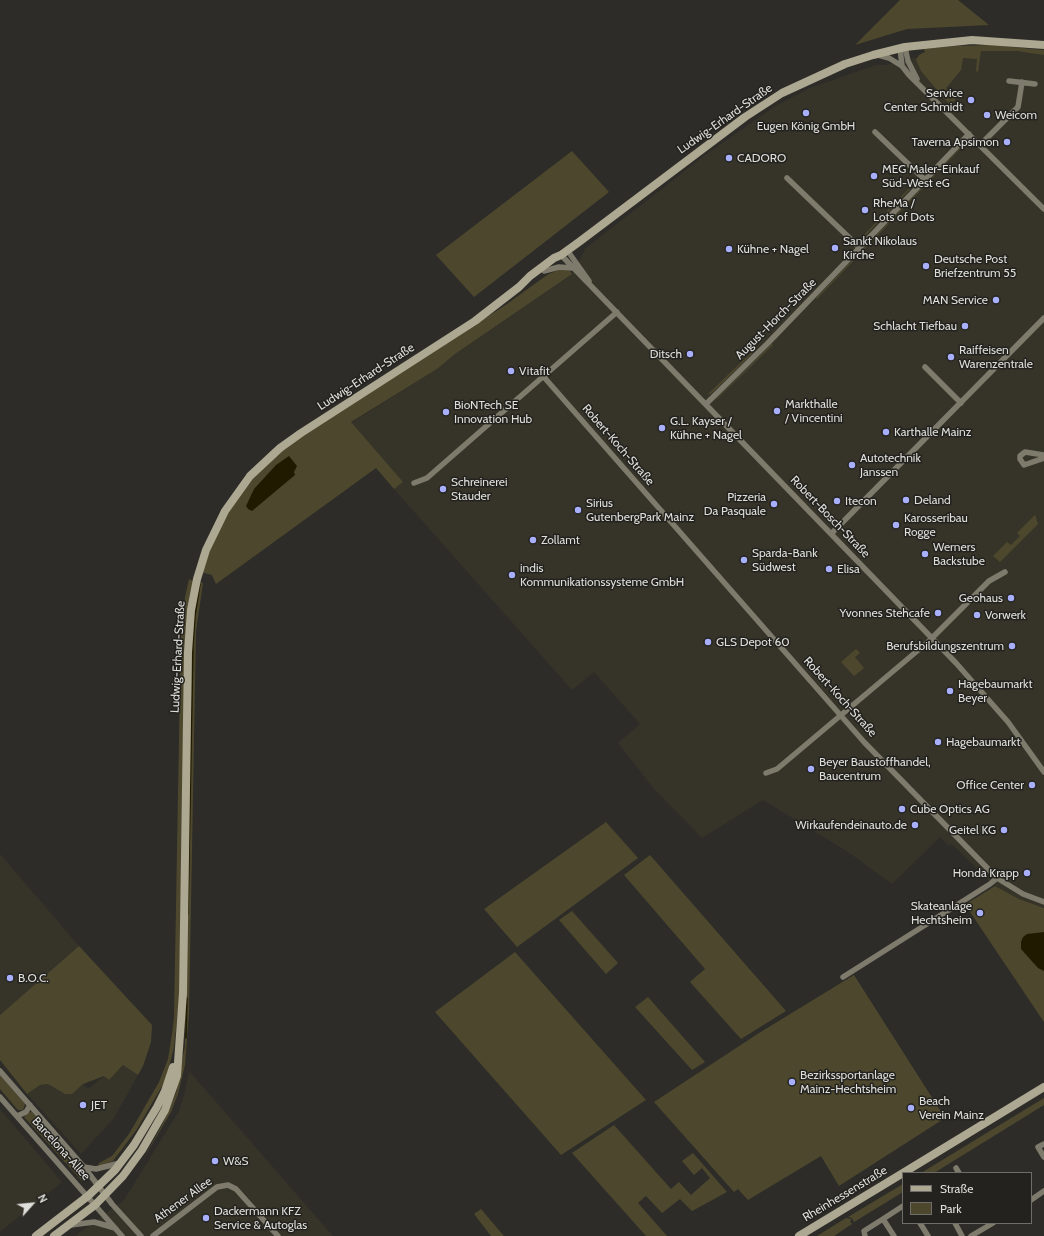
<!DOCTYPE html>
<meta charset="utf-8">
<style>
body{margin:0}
#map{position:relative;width:1044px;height:1236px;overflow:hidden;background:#2d2c28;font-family:Cabin,sans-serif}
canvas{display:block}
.legend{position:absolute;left:902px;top:1172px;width:130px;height:52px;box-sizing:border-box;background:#23221e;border:1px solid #6e6d6a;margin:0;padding:5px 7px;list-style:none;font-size:12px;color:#dededb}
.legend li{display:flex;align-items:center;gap:8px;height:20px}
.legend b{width:20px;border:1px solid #6e6d6a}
.north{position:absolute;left:12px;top:1184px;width:40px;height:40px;-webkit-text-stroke:3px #23221e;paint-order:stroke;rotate:63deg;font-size:11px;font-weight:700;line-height:16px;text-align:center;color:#dededb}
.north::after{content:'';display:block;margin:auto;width:14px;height:18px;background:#dededb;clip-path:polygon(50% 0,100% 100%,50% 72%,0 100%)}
</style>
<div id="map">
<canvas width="1044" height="1236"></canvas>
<ul class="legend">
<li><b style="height:5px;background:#ada891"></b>Straße</li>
<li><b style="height:11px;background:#4d482d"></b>Park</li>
</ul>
<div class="north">N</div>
</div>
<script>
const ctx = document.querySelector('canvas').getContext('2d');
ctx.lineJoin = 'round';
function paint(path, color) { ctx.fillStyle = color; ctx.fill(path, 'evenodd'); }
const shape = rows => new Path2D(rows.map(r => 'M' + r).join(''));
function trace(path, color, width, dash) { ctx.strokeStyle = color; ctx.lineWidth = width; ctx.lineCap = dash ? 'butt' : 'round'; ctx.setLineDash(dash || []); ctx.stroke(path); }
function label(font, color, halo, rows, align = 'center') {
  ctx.font = font + ' Cabin,sans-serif'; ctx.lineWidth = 3; ctx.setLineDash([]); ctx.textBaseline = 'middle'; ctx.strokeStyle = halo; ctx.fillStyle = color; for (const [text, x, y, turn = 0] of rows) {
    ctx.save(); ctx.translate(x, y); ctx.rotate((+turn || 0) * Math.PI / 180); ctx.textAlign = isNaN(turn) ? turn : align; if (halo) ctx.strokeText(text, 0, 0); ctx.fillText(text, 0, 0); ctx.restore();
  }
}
const built = shape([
 [946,50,1016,51,1044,55,1044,908,1019,899,997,887,987,879,952,844,949,846,940,837,892,884,848,852,763,800,702,838,654,789,618,743,640,724,594,672,572,690,394,489,402,482,351,423,437,369,455,354,572,274,586,248,705,155,777,105,810,88,876,65,886,65],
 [0,854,79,946,0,1015],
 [123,1065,138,1075,114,1118,81,1154,27,1094,40,1085,48,1084,65,1094,72,1094,83,1084,88,1089,104,1076,109,1080],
 [189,1071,333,1236,75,1236,124,1200,179,1111,185,1092],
 [0,1109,62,1182,0,1232]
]);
const green = shape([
 [900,0,958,0,989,25,907,29,855,45],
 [991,45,1044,50,1044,55,1016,51,981,51,978,72,976,71,977,59,963,58,961,70,946,88,956,99,950,105,921,71,916,60,919,55,925,52,924,49,955,46],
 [964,145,817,299,816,298,960,148],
 [572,151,609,192,474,297,436,255],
 [918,179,919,180,866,235,861,238],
 [560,269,570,271,572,274,455,354,437,369,351,422,403,482,394,489,376,468,216,584,212,575,204,573,202,571,208,555,223,521,235,502,254,477,287,446,507,304,547,275],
 [772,344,773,345,715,401,718,397],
 [754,350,755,351,712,393,707,395],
 [1035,515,1038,524,1000,562,993,556,1007,542,1011,545,1020,536,1017,533],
 [189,579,193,581,186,627,179,1000,174,1048,165,1081,137,1129,113,1161,98,1167,99,1163,112,1156,129,1134,159,1082,168,1059,172,1034,174,1017,181,627,185,597],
 [199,582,203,583,196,631,189,1013,185,1065,178,1094,171,1112,141,1163,163,1123,176,1093,185,1046,192,630],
 [856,649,860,653,855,657,864,668,854,676,841,662],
 [606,822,638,858,517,947,484,909],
 [650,855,786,1011,741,1039,690,982,705,969,624,875],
 [995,886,1019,899,1044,908,1044,1022,966,906,958,909],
 [572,911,618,963,606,974,559,920],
 [79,946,152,1025,151,1042,143,1066,138,1075,123,1065,109,1080,104,1076,83,1084,72,1094,65,1094,48,1084,40,1085,27,1094,0,1060,0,1015],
 [515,952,646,1100,561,1155,435,1012],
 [854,975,945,1118,839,1186,821,1156,748,1200,738,1189,734,1192,654,1102,759,1033],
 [648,997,705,1062,692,1070,635,1007],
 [0,1075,25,1104,23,1110,18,1110,0,1089],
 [1044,1098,1044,1105,934,1173,921,1173],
 [31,1111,88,1176,82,1181,24,1117],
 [614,1125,671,1189,679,1182,691,1195,710,1178,702,1168,694,1175,682,1161,693,1153,727,1192,692,1211,680,1199,662,1213,646,1196,638,1203,667,1236,646,1236,572,1153],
 [903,1184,903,1192,854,1222,852,1218,848,1217],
 [481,1209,504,1236,491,1236,474,1214],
 [846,1218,852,1219,850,1221,852,1224,834,1236,817,1236]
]);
const water = shape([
 [289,456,297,466,294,472,295,475,252,511,248,509,246,506,254,489,276,465],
 [1044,932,1044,971,1038,968,1021,949,1021,942,1023,937,1027,934]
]);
const stream = shape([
 [188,914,193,645,195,616,200,584],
 [186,1038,187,998]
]);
const street = shape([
 [905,47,908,61,917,79],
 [900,48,902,66,909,75,1044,209],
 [878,55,889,58,902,66],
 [1009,81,1035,84],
 [875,132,925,180],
 [980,145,1018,107,1022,82],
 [787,178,860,248],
 [567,250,589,281],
 [561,255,956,663,1008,722,1044,772],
 [544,271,559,267,572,268],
 [925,367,961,403],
 [543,376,864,742,997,878,1023,894,1044,902],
 [706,404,768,343,969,134],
 [1044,455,1025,452,1020,456,1020,459,1024,465,1044,458],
 [414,483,427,478,617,312],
 [831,534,1044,318],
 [766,773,777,769,929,641,989,581,1005,572],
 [843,977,990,884,997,878],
 [0,1071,84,1167,112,1204,141,1236],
 [0,1097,122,1236],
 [17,1116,26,1112,30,1105],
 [1044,1144,1038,1147,1044,1157],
 [84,1167,96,1169,120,1163],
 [956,1168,959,1173],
 [1031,1200,1044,1191],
 [883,1219,903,1206],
 [920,1223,928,1236],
 [955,1223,962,1236],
 [71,1225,94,1222,115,1228],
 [153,1236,217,1187,228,1185,236,1189,278,1236],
 [865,1236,864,1231,883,1219,894,1236],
 [971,1236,993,1223]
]);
const secondary = shape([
 [903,1173,1044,1087],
 [36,1236,88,1196,115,1170,134,1145,157,1107,165,1091,173,1067],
 [54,1236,95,1205,123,1176,142,1150,165,1110,177,1076,183,993,188,652,191,610,197,579,206,550,225,511,250,476,280,448,301,433,475,321,519,287,530,276,554,258,561,255,579,242,745,117,782,93,845,64,873,55,905,47,972,40,1044,45],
 [799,1236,903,1173]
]);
const markers = [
 [971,100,4,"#a8b0fc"],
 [806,113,4,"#a8b0fc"],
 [987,115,4,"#a8b0fc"],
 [1007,142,4,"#a8b0fc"],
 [729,158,4,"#a8b0fc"],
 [874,176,4,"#a8b0fc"],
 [865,210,4,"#a8b0fc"],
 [835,248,4,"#a8b0fc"],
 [729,249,4,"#a8b0fc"],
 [926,266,4,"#a8b0fc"],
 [996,300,4,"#a8b0fc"],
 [965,326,4,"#a8b0fc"],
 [690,354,4,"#a8b0fc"],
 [951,357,4,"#a8b0fc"],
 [511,371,4,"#a8b0fc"],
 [777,411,4,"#a8b0fc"],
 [446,412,4,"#a8b0fc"],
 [662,428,4,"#a8b0fc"],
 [886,432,4,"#a8b0fc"],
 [852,465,4,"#a8b0fc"],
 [443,489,4,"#a8b0fc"],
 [906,500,4,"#a8b0fc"],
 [837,501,4,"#a8b0fc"],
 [774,504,4,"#a8b0fc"],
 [578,510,4,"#a8b0fc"],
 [896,525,4,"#a8b0fc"],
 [533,540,4,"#a8b0fc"],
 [925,554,4,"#a8b0fc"],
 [744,560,4,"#a8b0fc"],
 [829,569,4,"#a8b0fc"],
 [512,575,4,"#a8b0fc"],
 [1011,598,4,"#a8b0fc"],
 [938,613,4,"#a8b0fc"],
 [977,615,4,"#a8b0fc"],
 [708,642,4,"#a8b0fc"],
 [1012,646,4,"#a8b0fc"],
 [950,691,4,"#a8b0fc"],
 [938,742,4,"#a8b0fc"],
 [811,769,4,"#a8b0fc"],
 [1032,785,4,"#a8b0fc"],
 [902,809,4,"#a8b0fc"],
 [915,825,4,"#a8b0fc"],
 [1004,830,4,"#a8b0fc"],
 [1027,873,4,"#a8b0fc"],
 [980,913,4,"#a8b0fc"],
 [10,978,4,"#a8b0fc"],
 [792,1082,4,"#a8b0fc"],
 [83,1105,4,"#a8b0fc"],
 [911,1108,4,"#a8b0fc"],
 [215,1161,4,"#a8b0fc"],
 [206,1218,4,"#a8b0fc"]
];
const poiNames = [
 ["Service",963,93,"right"],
 ["Center Schmidt",963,107,"right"],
 ["Weicom",995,115],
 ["Eugen König GmbH",806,126,"center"],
 ["Taverna Apsimon",999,142,"right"],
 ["CADORO",737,158],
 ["MEG Maler-Einkauf",882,169],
 ["Süd-West eG",882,183],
 ["RheMa /",873,203],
 ["Lots of Dots",873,217],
 ["Sankt Nikolaus",843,241],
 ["Kirche",843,255],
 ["Kühne + Nagel",737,249],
 ["Deutsche Post",934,259],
 ["Briefzentrum 55",934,273],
 ["MAN Service",988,300,"right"],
 ["Schlacht Tiefbau",957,326,"right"],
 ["Raiffeisen",959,350],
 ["Warenzentrale",959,364],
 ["Ditsch",682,354,"right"],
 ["Vitafit",519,371],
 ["Markthalle",785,404],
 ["/ Vincentini",785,418],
 ["BioNTech SE",454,405],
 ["Innovation Hub",454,419],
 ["G.L. Kayser /",670,421],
 ["Kühne + Nagel",670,435],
 ["Karthalle Mainz",894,432],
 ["Autotechnik",860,458],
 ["Janssen",860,472],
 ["Schreinerei",451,482],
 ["Stauder",451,496],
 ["Pizzeria",766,497,"right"],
 ["Da Pasquale",766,511,"right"],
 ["Deland",914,500],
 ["Itecon",845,501],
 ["Sirius",586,503],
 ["GutenbergPark Mainz",586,517],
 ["Karosseribau",904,518],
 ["Rogge",904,532],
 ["Zollamt",541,540],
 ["Werners",933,547],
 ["Backstube",933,561],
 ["Sparda-Bank",752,553],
 ["Südwest",752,567],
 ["indis",520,568],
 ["Kommunikationssysteme GmbH",520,582],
 ["Elisa",837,569],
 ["Geohaus",1003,598,"right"],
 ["Yvonnes Stehcafe",930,613,"right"],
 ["Vorwerk",985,615],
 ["GLS Depot 60",716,642],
 ["Berufsbildungszentrum",1004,646,"right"],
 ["Hagebaumarkt",958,684],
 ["Beyer",958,698],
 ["Hagebaumarkt",946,742],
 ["Beyer Baustoffhandel,",819,762],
 ["Baucentrum",819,776],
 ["Office Center",1024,785,"right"],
 ["Cube Optics AG",910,809],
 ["Wirkaufendeinauto.de",907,825,"right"],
 ["Geitel KG",996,830,"right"],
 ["Honda Krapp",1019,873,"right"],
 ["Skateanlage",972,906,"right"],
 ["Hechtsheim",972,920,"right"],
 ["B.O.C.",18,978],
 ["Bezirkssportanlage",800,1075],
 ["Mainz-Hechtsheim",800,1089],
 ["Beach",919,1101],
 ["Verein Mainz",919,1115],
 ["JET",91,1105],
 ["W&S",223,1161],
 ["Dackermann KFZ",214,1211],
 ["Service & Autoglas",214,1225]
];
const streetNames = [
 ["Ludwig-Erhard-Straße",725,119,-35],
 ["August-Horch-Straße",776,319,-45],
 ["Ludwig-Erhard-Straße",366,377,-33],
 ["Robert-Koch-Straße",618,445,49],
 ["Robert-Bosch-Straße",830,517,46],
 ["Ludwig-Erhard-Straße",178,657,-87],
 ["Robert-Koch-Straße",840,697,48],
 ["Barcelona-Allee",61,1149,48],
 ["Rheinhessenstraße",845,1194,-31],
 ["Athener Allee",183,1200,-36]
];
paint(built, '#363429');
paint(green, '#4d482d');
paint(water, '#201a00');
trace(stream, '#201a00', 1.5);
trace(street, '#7e7b6d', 5.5);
trace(secondary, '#ada891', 8);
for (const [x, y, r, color] of markers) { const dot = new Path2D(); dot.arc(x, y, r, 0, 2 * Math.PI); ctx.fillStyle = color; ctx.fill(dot); trace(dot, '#23221e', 1.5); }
label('12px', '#dededb', '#23221e', poiNames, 'left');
label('12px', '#dededb', '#23221e', streetNames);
</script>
